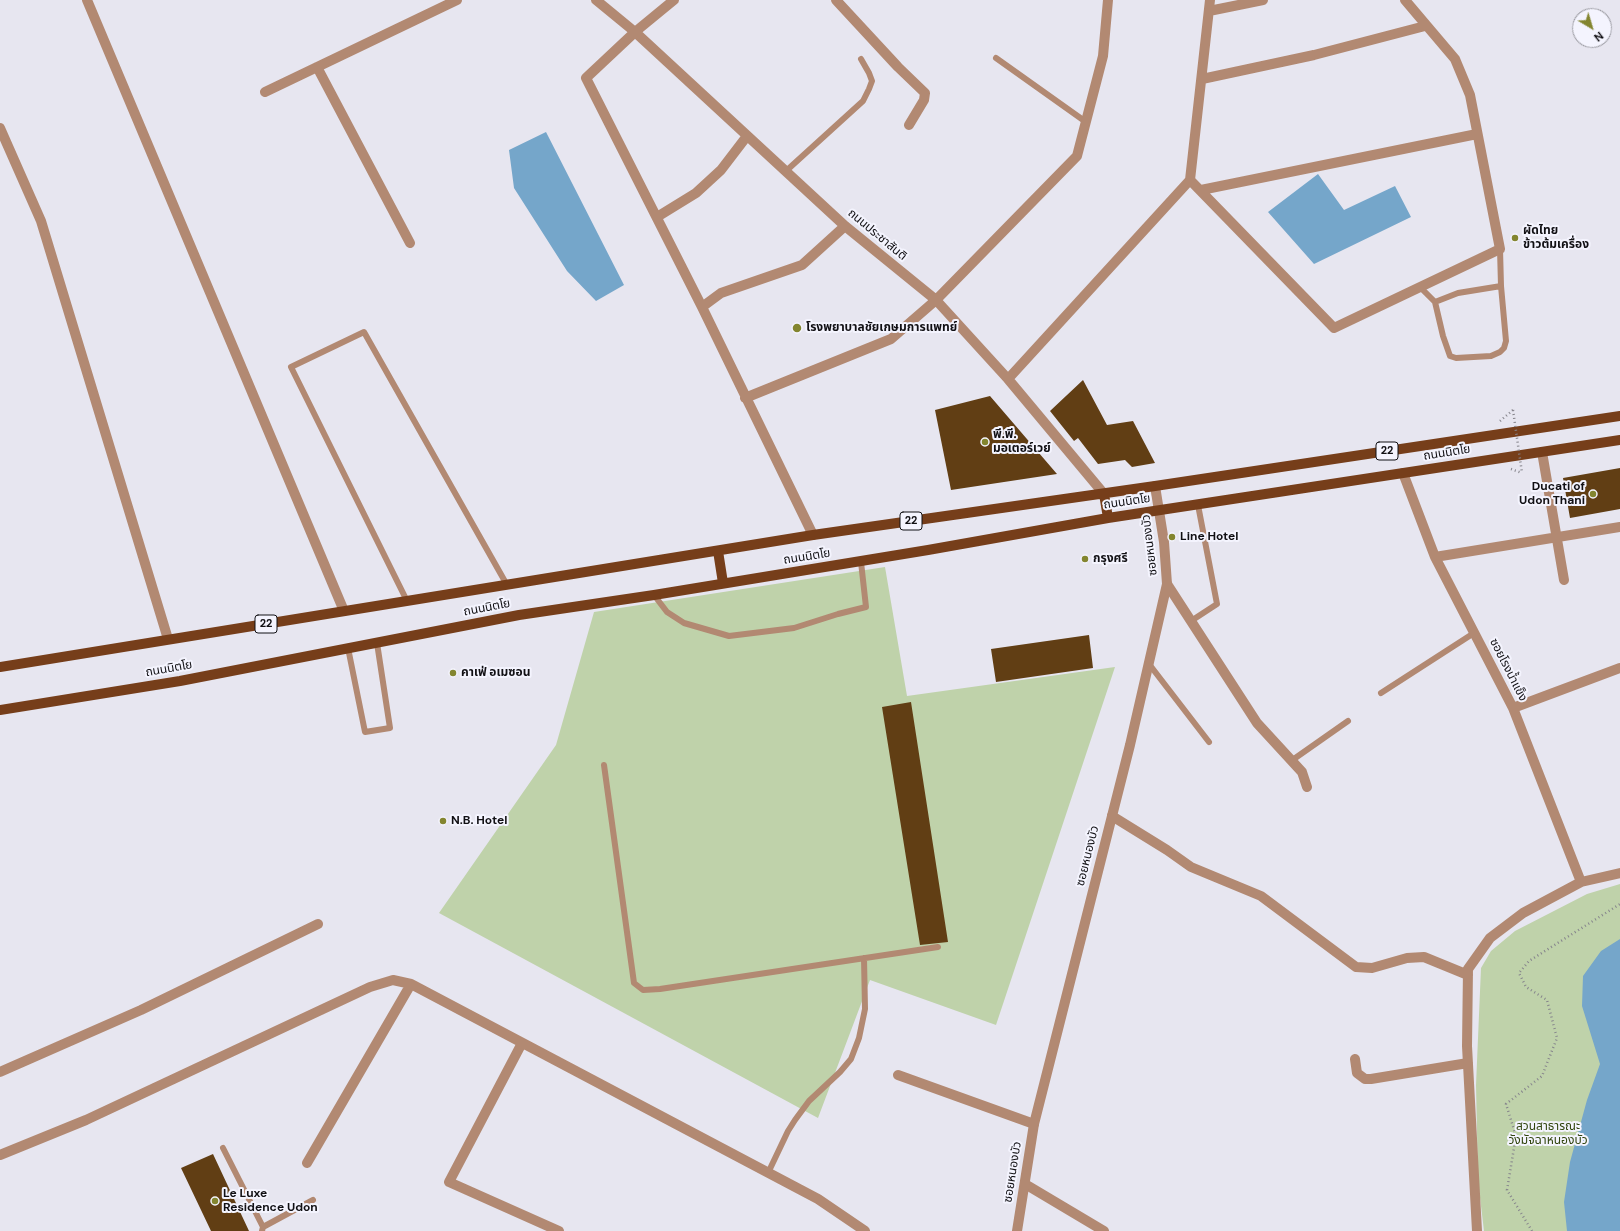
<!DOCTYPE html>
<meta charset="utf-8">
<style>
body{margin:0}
#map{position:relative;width:1620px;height:1231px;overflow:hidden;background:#e7e6f0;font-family:"DM Sans",sans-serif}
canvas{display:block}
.north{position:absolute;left:1572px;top:8px;width:40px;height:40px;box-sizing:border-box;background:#f4f4fe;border:1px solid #9999a0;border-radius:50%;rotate:142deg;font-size:11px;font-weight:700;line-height:16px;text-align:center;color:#111014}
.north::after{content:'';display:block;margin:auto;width:14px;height:18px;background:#83852f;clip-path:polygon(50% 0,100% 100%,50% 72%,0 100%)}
</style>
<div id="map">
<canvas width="1620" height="1231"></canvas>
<div class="north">N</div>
</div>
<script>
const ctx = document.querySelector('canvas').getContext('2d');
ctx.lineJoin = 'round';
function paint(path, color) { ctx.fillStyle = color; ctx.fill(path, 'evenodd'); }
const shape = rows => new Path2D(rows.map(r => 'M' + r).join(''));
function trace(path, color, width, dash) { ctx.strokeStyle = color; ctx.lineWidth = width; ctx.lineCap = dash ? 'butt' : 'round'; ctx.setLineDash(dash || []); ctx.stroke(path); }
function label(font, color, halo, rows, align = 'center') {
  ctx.font = font + ' "DM Sans","Noto Sans Thai",sans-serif'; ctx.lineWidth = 4; ctx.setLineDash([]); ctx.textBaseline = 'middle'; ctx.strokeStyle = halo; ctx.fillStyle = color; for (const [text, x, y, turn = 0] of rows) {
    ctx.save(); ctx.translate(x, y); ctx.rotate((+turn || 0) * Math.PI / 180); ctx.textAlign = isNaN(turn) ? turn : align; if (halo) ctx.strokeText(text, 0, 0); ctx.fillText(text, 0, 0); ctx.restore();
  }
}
const green = shape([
 [885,567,907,696,1115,667,996,1025,870,980,818,1118,439,913,556,745,594,612],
 [1620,884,1620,1231,1484,1231,1478,1181,1476,1085,1481,968,1491,951,1515,931,1587,894]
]);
const water = shape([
 [546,132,624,285,596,301,567,271,514,188,509,150],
 [1318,174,1344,210,1395,186,1411,217,1314,264,1268,212],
 [1620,939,1620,1231,1567,1231,1564,1202,1570,1162,1587,1100,1600,1064,1582,1006,1583,976,1601,951]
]);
const building = shape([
 [1083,380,1107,425,1133,421,1155,463,1132,467,1125,460,1098,464,1078,438,1074,441,1050,411],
 [990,396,1057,474,951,490,935,410],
 [1620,468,1620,509,1570,518,1563,478],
 [1089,635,1093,668,996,682,991,649],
 [911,702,948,942,920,945,882,707],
 [213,1154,249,1231,211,1231,181,1168]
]);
const path = shape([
 [1500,421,1513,410],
 [1511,469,1522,473],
 [1532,1231,1507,1190,1516,1136,1506,1104,1542,1076,1557,1038,1547,1000,1526,987,1519,973,1529,961,1620,904]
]);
const service = shape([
 [996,58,1086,122],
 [786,171,863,101,869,89,872,81,869,73,861,59],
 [1420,287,1435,302,1443,336,1450,356,1456,358,1491,356,1500,352,1504,348,1506,341,1501,286,1500,249],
 [1435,302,1458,293,1501,286],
 [654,595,667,612,684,623,729,636,794,628,838,614,866,607,861,562],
 [407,601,291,367,364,332,507,585],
 [1191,621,1217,604,1198,505],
 [348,648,365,732,390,728,377,643],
 [1149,664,1209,742],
 [1381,693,1474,633],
 [1291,761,1348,721],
 [604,765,634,983,643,990,660,989,938,947],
 [223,1148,263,1227,262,1231],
 [768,1173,788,1131,795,1120,809,1101,840,1072,851,1059,859,1038,865,1009,864,958],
 [263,1227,313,1200]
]);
const minor = shape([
 [87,0,344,611],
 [596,0,635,32,845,226,936,300,1008,379,1104,494],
 [674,0,635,32,586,78,702,307,813,535],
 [836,0,898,67,925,93,924,100,909,125],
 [1210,0,1190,180,1334,328,1500,249,1470,95,1455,59,1405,0],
 [1209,11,1263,0],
 [317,67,410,243],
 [1202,79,1314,55,1425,26],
 [265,92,457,0],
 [0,128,41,221,168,639],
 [1201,190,1477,134],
 [657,217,696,193,721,170,747,136],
 [702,307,721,293,802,265,845,226],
 [1008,379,1190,180],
 [745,398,891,339,936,300,1077,156,1103,56,1108,0],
 [1542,452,1564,580],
 [1403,473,1435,557,1513,708,1581,882],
 [1435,557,1620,527],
 [1167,584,1257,723,1302,772,1307,787],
 [1513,708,1620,668],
 [1112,816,1167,850,1191,867,1261,896,1356,967,1372,968,1407,958,1424,957,1468,975],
 [522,1043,449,1182,559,1231],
 [1355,1059,1357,1073,1365,1079,1371,1079,1468,1063],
 [0,1072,141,1010,318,924],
 [898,1075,1034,1124],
 [0,1155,86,1120,370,987,393,980,411,984,818,1199,865,1231],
 [307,1163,411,984],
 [1025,1184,1104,1231],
 [1477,1231,1467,1046,1468,969,1490,938,1523,913,1581,882,1620,873]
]);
const tertiary = shape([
 [1017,1231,1034,1124,1130,745,1167,584,1164,542,1155,486]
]);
const primary = shape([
 [1104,494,1108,518],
 [718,551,723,583],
 [0,667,813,535,1155,486,1620,416],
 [0,710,180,681,519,615,654,595,928,550,1108,518,1620,440]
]);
const pathBridge = shape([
 [1513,410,1522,473]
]);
const markers = [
 [1515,238,4,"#83852f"],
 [797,328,5,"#83852f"],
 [985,442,4,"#83852f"],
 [1593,494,4,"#83852f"],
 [1172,537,4,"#83852f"],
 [1085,559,4,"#83852f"],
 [453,673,4,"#83852f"],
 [443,821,4,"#83852f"],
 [215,1201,4,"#83852f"]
];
const shields = [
 [1387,451,22],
 [911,521,22],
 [266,624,22]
];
const shieldNames = [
 ["22",1387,451],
 ["22",911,521],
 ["22",266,624]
];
const poiNames = [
 ["ผัดไทย",1523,231],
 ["ข้าวต้มเครื่อง",1523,245],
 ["โรงพยาบาลชัยเกษมการแพทย์",806,328],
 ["พี.พี.",993,435],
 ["มอเตอร์เวย์",993,449],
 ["Ducati of",1585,487,"right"],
 ["Udon Thani",1585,501,"right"],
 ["Line Hotel",1180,537],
 ["กรุงศรี",1093,559],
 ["คาเฟ่ อเมซอน",461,673],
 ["N.B. Hotel",451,821],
 ["Le Luxe",223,1194],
 ["Residence Udon",223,1208]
];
const streetNames = [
 ["ถนนประชาสันติ",877,235,40],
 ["ถนนนิตโย",1447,453,-9],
 ["ถนนนิตโย",1127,502,-8],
 ["ซอยหนองบัว",1150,545,-97],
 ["ถนนนิตโย",807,557,-9],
 ["ถนนนิตโย",487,608,-11],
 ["ถนนนิตโย",169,669,-10],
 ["ซอยโรงน้ำแข็ง",1508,670,63],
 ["ซอยหนองบัว",1088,856,-76],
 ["ซอยหนองบัว",1013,1172,-81]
];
const parkNames = [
 ["สวนสาธารณะ",1548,1127],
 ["วังมัจฉาหนองบัว",1548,1141]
];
paint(green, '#bfd2aa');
paint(water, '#75a6ca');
paint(building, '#613e14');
trace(path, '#86858c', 2.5, [1, 3]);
trace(service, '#b28972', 6);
trace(minor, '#b28972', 10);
trace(tertiary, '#b28972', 10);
trace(primary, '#763e1a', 10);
trace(pathBridge, '#86858c', 2.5, [1, 3]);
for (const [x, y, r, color] of markers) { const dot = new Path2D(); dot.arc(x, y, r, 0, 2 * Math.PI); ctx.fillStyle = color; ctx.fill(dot); trace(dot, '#f4f4fe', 1.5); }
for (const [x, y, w] of shields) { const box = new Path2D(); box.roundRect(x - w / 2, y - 9, w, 18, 3); ctx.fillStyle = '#f4f4fe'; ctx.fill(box); trace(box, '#111014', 1); }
label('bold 11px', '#111014', null, shieldNames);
label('bold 12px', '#111014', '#f4f4fe', poiNames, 'left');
label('12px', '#111014', '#f4f4fe', streetNames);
label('12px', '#30440c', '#f4f4fe', parkNames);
</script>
